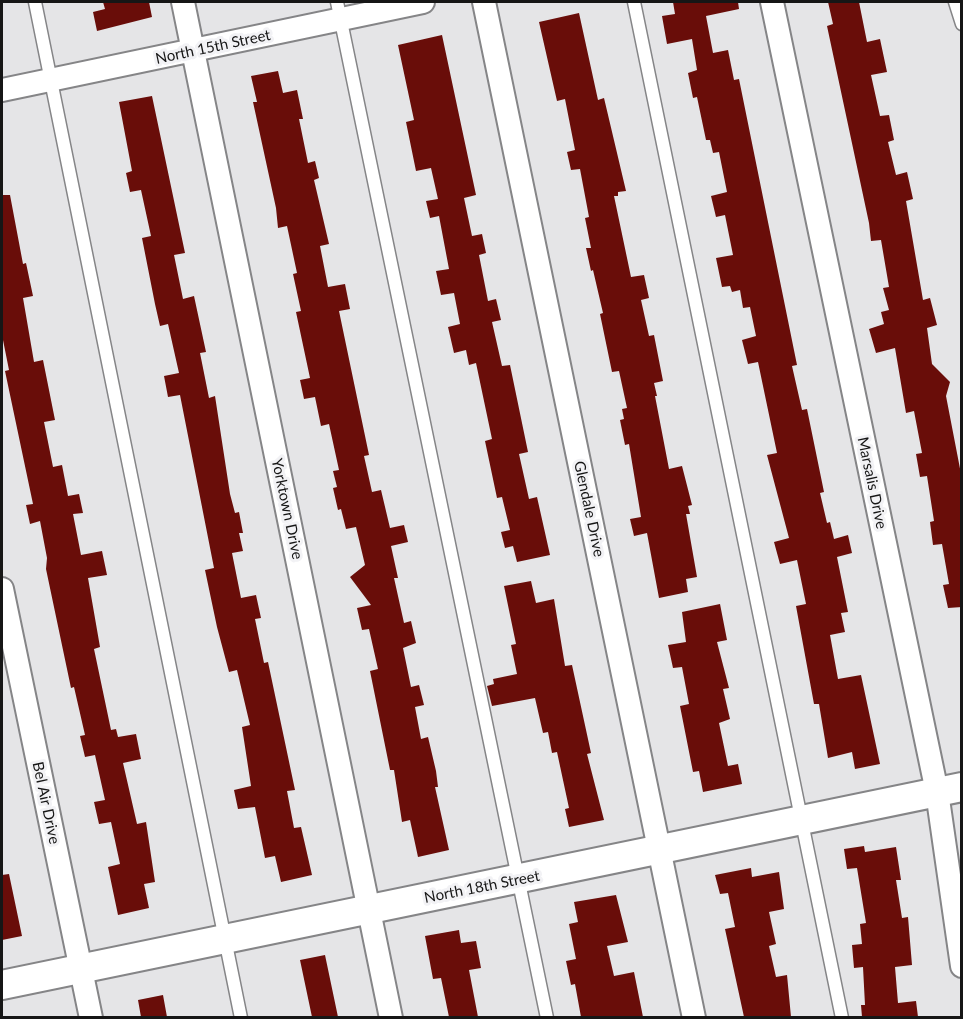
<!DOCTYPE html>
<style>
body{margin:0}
#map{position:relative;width:963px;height:1019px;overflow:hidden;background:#e5e5e7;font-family:Lato,sans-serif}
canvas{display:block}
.frame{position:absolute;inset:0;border:3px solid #161616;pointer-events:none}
</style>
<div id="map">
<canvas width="963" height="1019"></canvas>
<div class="frame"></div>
</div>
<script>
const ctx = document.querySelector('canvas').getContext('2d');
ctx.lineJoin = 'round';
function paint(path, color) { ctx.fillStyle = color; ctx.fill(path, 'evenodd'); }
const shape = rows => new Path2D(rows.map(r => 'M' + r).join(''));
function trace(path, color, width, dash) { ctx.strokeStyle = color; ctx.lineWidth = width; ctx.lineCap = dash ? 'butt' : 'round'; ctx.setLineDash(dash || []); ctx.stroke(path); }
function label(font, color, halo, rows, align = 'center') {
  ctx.font = font + ' Lato,sans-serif'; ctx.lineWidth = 6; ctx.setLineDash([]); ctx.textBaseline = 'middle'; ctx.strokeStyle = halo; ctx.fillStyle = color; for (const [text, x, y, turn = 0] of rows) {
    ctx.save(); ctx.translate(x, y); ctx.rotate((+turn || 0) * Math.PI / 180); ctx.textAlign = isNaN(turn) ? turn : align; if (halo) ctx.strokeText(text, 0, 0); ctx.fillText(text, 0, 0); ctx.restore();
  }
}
const building = shape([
 [103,2,149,2,152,17,97,31,93,12,105,9],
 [673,2,738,2,739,9,706,16,713,53,728,50,734,80,739,79,797,365,792,366,802,410,807,409,824,492,820,493,827,523,830,522,834,539,848,535,852,553,837,557,848,612,841,613,845,632,830,635,838,679,861,675,880,764,855,769,852,752,828,758,819,704,814,704,796,606,806,604,797,560,780,564,774,542,789,538,767,455,777,453,758,362,748,364,742,340,756,336,750,307,743,308,740,290,732,292,730,286,722,287,716,258,733,255,725,215,716,217,711,196,727,192,719,152,713,153,710,140,706,140,697,97,693,98,688,73,697,70,692,39,667,44,662,16,675,14],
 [828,2,859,2,867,42,880,39,887,72,871,75,880,116,889,115,894,140,888,142,896,175,907,172,913,199,906,201,923,300,930,298,937,325,927,328,932,364,950,382,946,396,962,479,962,607,948,608,943,585,949,584,942,544,933,545,930,522,934,521,927,476,920,477,916,454,922,453,914,411,906,413,895,348,876,353,869,329,884,324,881,312,889,310,883,288,889,287,881,240,871,241,869,223,827,26,833,24],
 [579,13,598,100,604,98,626,191,618,192,618,196,614,196,631,277,644,275,649,298,641,300,649,336,654,335,663,381,654,383,657,396,655,396,669,469,682,466,692,505,688,506,690,514,686,514,697,577,686,579,688,592,659,598,647,533,634,536,630,519,641,517,629,444,625,445,620,420,624,419,622,409,627,408,619,371,612,372,600,314,603,313,593,270,591,271,586,248,591,248,585,218,589,217,580,169,571,170,567,152,575,150,565,99,557,101,539,22],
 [442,35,476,195,464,198,472,236,482,234,486,253,479,255,488,301,496,299,501,320,492,322,502,366,510,365,528,452,519,454,529,499,537,497,550,555,517,562,513,546,505,548,501,532,510,530,502,497,497,498,485,441,492,439,476,363,469,365,466,350,454,353,448,327,460,324,454,293,441,295,436,271,449,269,439,216,430,218,426,201,438,199,431,168,416,171,406,122,414,120,398,45],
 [278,71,283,93,297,90,303,119,299,119,308,163,315,161,319,178,314,180,329,244,320,246,328,287,345,284,350,309,339,311,369,455,364,456,372,492,381,490,390,528,404,525,408,542,391,546,398,578,394,578,404,623,411,621,416,643,403,648,411,687,419,685,424,705,415,707,421,739,428,737,436,771,438,787,435,787,449,850,418,857,410,820,402,822,394,770,390,770,370,671,378,669,369,629,362,630,357,608,371,605,350,577,365,565,356,527,346,529,341,509,338,510,333,488,337,487,333,471,339,470,329,424,321,426,315,397,304,399,300,380,310,378,296,312,301,311,293,274,297,273,287,226,278,228,276,208,253,102,257,102,251,76],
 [152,96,185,253,174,255,183,299,194,296,206,352,200,353,209,398,215,396,230,494,235,513,239,512,243,533,239,533,243,551,232,553,241,598,256,595,261,618,255,619,264,663,268,662,295,790,287,791,294,828,301,827,312,875,281,882,275,856,265,858,255,807,238,809,234,790,251,786,242,727,250,725,237,670,229,672,217,627,205,570,214,568,180,395,168,397,164,376,179,373,168,324,160,326,155,304,142,238,151,236,141,190,130,192,126,173,132,171,119,102],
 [2,195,10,195,23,264,26,263,33,296,23,298,34,362,43,360,55,420,44,422,53,467,62,465,68,496,79,494,83,513,73,514,81,555,102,551,107,575,88,578,100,647,94,649,111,730,116,729,118,737,136,734,141,759,123,763,137,824,146,822,155,882,144,884,149,908,118,915,108,867,120,864,111,822,99,824,94,802,105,800,95,755,85,757,80,736,85,735,74,687,71,688,46,569,47,558,40,521,30,524,26,505,33,504,5,371,9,370,2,335],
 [531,581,536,603,554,599,565,666,572,665,591,753,587,754,604,820,569,827,565,809,569,808,557,752,552,753,548,732,543,733,535,698,492,706,487,686,494,684,493,679,517,674,511,645,516,644,504,586],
 [720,604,727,640,717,642,729,688,723,689,730,719,719,723,728,766,738,764,742,784,703,792,699,771,693,772,680,706,689,704,682,667,673,668,668,645,686,642,682,612],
 [864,846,865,852,896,847,901,880,896,880,902,918,908,917,912,965,895,967,898,1003,916,1001,918,1017,862,1017,861,1005,865,1005,863,967,854,968,852,945,862,944,860,924,866,923,857,868,847,869,844,849],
 [751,868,752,877,779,872,784,909,769,912,776,944,769,946,776,977,787,975,791,1017,744,1017,725,929,735,927,728,893,720,894,715,875],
 [9,874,22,936,2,940,2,875],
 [616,895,628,942,607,946,614,976,634,972,643,1017,581,1017,575,984,571,985,566,961,576,959,569,924,578,922,574,902],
 [459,930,461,943,476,941,481,968,469,970,478,1017,449,1017,441,978,433,979,425,936],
 [325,955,338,1017,312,1017,300,960],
 [163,995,167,1017,141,1017,138,1000]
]);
const service = shape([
 [35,2,241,1018],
 [337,2,547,1018],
 [634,2,842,1018],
 [955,2,962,24]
]);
const minor = shape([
 [183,2,391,1018],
 [484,2,694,1018],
 [772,2,937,792,962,966],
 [2,90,423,2],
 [2,589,91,1018]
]);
const tertiary = shape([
 [2,985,962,787]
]);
const streetNames = [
 ["North 15th Street",213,47,-12],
 ["Marsalis Drive",872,483,78],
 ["Yorktown Drive",287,509,78],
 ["Glendale Drive",589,509,78],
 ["Bel Air Drive",46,803,78],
 ["North 18th Street",482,887,-11]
];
paint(building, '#690d09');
trace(service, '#858587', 15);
trace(minor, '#858587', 26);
trace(tertiary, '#858587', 32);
trace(service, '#fff', 12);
trace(minor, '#fff', 22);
trace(tertiary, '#fff', 28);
label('15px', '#161616', '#f2f2f5', streetNames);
</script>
